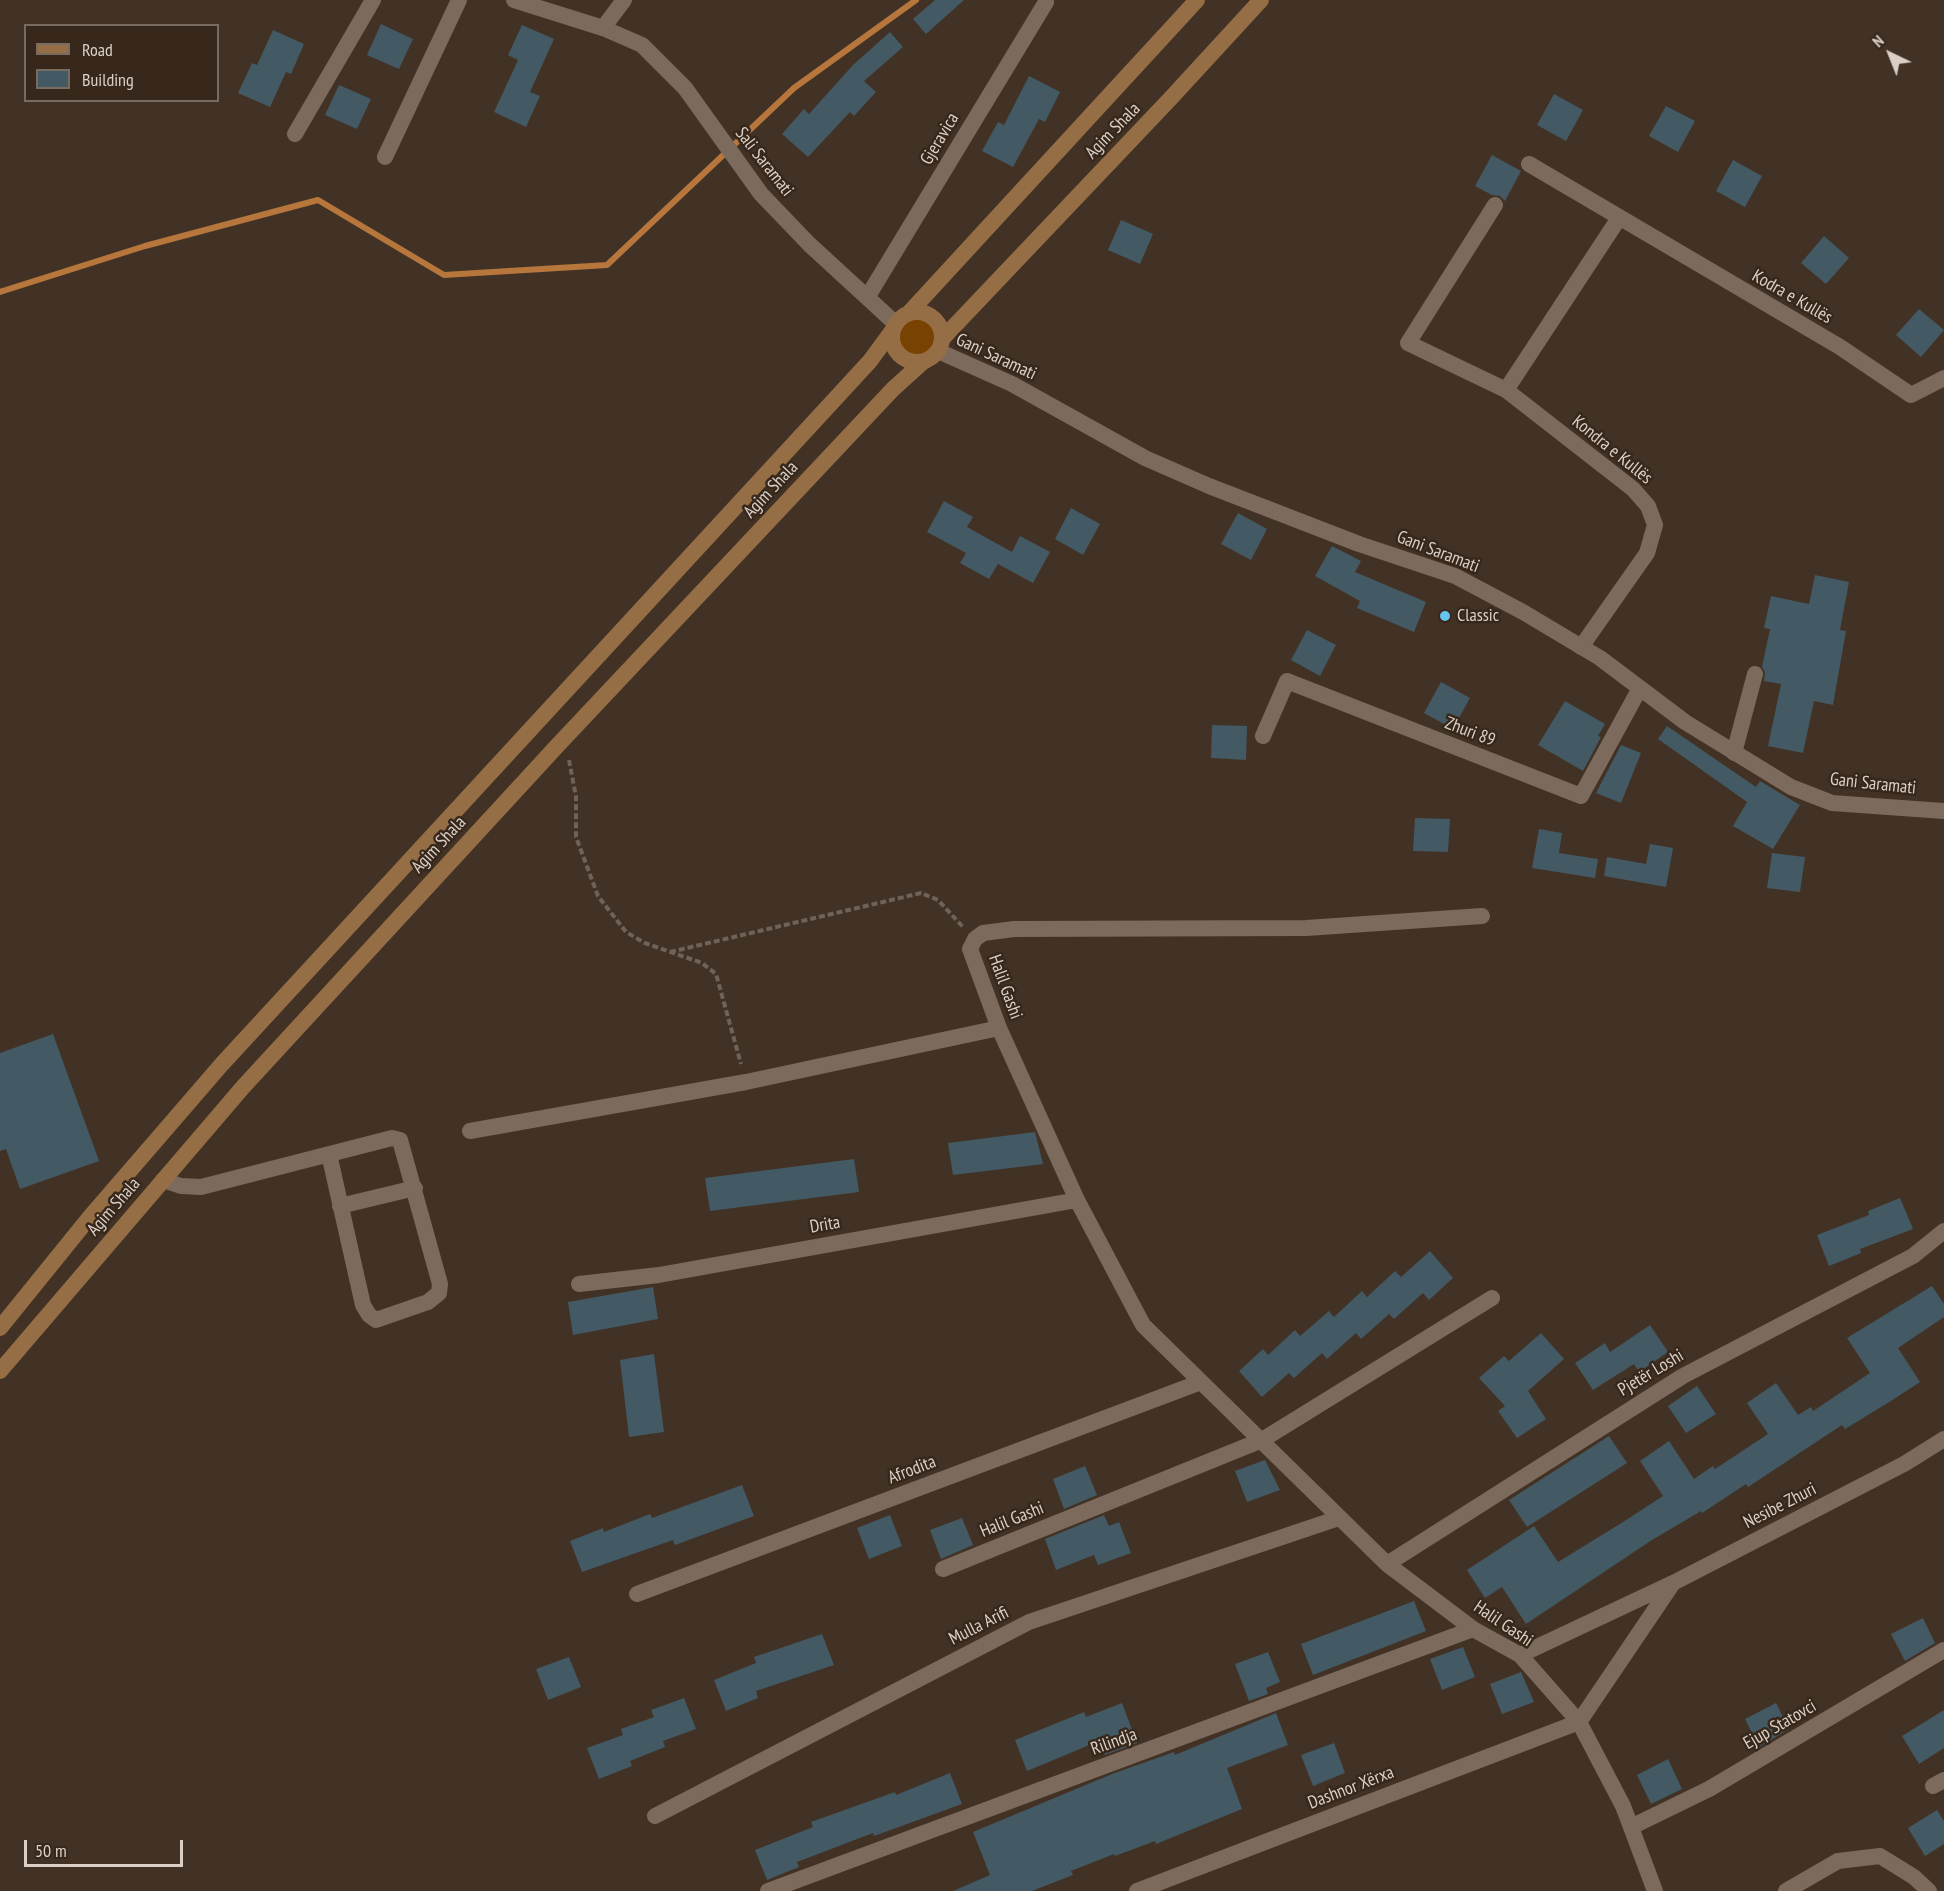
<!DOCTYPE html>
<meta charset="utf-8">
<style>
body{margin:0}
#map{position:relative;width:1944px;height:1891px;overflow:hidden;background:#423225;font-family:"PT Sans Narrow",sans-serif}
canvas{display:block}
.legend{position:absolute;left:24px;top:24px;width:195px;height:78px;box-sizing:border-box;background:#37281b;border:2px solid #786b60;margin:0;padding:8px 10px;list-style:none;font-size:18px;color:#dad0c8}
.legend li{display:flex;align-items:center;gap:12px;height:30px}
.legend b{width:30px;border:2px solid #786b60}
.north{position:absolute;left:1860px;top:24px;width:60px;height:60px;-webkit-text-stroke:4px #37281b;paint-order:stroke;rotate:317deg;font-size:16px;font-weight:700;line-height:24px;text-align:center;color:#dad0c8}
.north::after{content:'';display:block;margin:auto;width:21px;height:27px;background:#dad0c8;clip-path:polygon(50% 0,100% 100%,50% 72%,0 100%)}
.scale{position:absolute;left:24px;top:1840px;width:159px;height:27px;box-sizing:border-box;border:3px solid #dad0c8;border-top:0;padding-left:8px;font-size:18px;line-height:21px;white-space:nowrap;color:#dad0c8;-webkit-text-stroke:4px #37281b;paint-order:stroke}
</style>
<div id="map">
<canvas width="1944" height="1891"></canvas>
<ul class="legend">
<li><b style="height:8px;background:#966e46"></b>Road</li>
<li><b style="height:16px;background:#435963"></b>Building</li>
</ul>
<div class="north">N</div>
<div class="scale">50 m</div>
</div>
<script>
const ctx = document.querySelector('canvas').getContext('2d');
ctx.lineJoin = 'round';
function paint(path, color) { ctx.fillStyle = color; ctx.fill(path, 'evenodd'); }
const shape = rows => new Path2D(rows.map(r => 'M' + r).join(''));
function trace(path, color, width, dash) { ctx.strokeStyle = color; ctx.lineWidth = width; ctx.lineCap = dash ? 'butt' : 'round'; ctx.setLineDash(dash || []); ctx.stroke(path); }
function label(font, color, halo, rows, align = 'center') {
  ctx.font = font + ' "PT Sans Narrow",sans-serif'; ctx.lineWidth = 5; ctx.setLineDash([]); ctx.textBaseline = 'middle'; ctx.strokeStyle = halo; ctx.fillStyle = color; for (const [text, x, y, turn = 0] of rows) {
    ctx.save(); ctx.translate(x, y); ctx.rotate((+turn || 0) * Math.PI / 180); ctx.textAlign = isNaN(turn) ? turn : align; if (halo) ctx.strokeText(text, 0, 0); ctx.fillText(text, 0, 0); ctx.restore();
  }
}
const green = shape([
 '898 337a19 19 0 1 1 38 0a19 19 0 1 1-38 0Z'
]);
const stream = shape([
 [0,292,145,246,318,200,444,275,607,265,794,88,916,0]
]);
const building = shape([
 [935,0,964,0,926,34,913,19],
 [381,24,413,39,399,69,367,55],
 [522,25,554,39,530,92,540,96,526,127,494,112,518,60,508,55],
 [273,30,304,44,291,74,286,72,270,107,238,93,252,63,257,65],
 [890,32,903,47,864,81,876,92,854,116,850,112,808,157,782,134,804,109,809,114,853,65],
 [1029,76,1060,92,1045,122,1039,119,1013,167,982,151,998,122,1004,125],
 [339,85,371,99,357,129,325,115],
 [1554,94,1583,110,1566,141,1537,125],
 [1666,106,1695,121,1678,152,1649,136],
 [1492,155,1521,171,1505,201,1500,196,1492,195,1475,186],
 [1733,160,1762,176,1745,207,1716,191],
 [1121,220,1153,234,1140,264,1108,250],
 [1824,236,1849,258,1826,284,1801,263],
 [1919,309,1944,330,1921,357,1896,335],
 [944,501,973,517,967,527,1012,552,1020,536,1050,552,1033,583,998,564,989,579,960,563,966,553,927,532],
 [1071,508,1100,524,1083,555,1055,539],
 [1238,513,1267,529,1251,560,1221,544],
 [1332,546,1361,561,1355,572,1426,602,1414,632,1357,608,1360,601,1315,576],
 [1815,575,1849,582,1840,630,1846,631,1833,705,1814,701,1803,753,1768,746,1781,684,1764,681,1765,672,1762,667,1770,629,1764,628,1771,596,1809,604],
 [1307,630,1336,645,1320,676,1291,660],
 [1441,682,1470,698,1453,729,1424,713],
 [1565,701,1605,724,1598,736,1601,737,1583,771,1538,745],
 [1212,725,1247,726,1246,760,1211,758],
 [1667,726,1756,787,1760,781,1800,805,1773,849,1733,826,1747,802,1658,739],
 [1621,745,1641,753,1621,803,1596,793],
 [1415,818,1450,819,1448,852,1413,851],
 [1539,829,1562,833,1559,853,1598,859,1595,878,1532,868],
 [1650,844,1673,848,1666,887,1604,876,1607,857,1646,864],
 [1772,853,1805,857,1800,892,1767,888],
 [53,1034,99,1161,20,1189,6,1149,0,1151,0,1053],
 [1035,1132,1043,1164,953,1175,948,1143],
 [854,1159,859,1192,710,1211,705,1178],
 [1900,1198,1913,1229,1860,1249,1861,1253,1829,1266,1817,1235,1869,1215,1868,1211],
 [1430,1251,1453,1278,1429,1300,1423,1293,1394,1319,1389,1314,1361,1339,1356,1333,1327,1359,1322,1353,1294,1378,1289,1373,1262,1397,1239,1371,1263,1349,1268,1355,1295,1330,1300,1336,1329,1311,1334,1317,1362,1291,1367,1297,1395,1271,1401,1277],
 [1932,1286,1944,1304,1944,1317,1898,1348,1920,1382,1891,1401,1845,1429,1842,1425,1748,1487,1746,1484,1702,1513,1701,1511,1652,1540,1526,1624,1502,1587,1485,1598,1467,1570,1534,1526,1558,1562,1623,1522,1663,1496,1640,1461,1669,1441,1694,1479,1713,1466,1715,1469,1768,1434,1747,1403,1776,1383,1798,1415,1811,1407,1813,1411,1870,1373,1847,1338],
 [653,1287,658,1319,573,1335,568,1302],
 [1650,1325,1668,1352,1639,1372,1634,1364,1593,1390,1575,1363,1605,1343,1610,1352],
 [1541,1333,1564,1359,1528,1391,1546,1419,1517,1438,1498,1411,1505,1406,1479,1378,1504,1356,1509,1361],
 [654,1354,664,1432,629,1437,620,1360],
 [1697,1386,1716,1414,1686,1433,1668,1406],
 [1609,1436,1627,1463,1527,1527,1509,1500],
 [1265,1460,1280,1490,1247,1502,1235,1471],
 [1085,1466,1097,1495,1064,1509,1053,1479],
 [742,1485,754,1516,675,1545,673,1540,582,1572,570,1541,603,1528,604,1532,650,1514,652,1518],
 [890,1515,902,1546,869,1559,857,1528],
 [1104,1515,1109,1526,1119,1522,1131,1553,1098,1565,1094,1555,1056,1570,1045,1539],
 [962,1518,973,1545,941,1559,930,1530],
 [1414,1601,1426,1631,1313,1675,1301,1644],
 [1923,1618,1935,1643,1905,1661,1891,1634],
 [822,1634,834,1665,756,1691,758,1698,726,1711,714,1680,756,1663,754,1657],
 [1463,1647,1475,1677,1442,1690,1430,1659],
 [1268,1652,1280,1682,1266,1688,1268,1694,1249,1701,1235,1664],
 [569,1657,581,1687,548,1700,536,1669],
 [1521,1672,1534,1702,1502,1714,1490,1684],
 [684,1698,696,1729,663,1741,665,1747,630,1761,632,1766,599,1779,587,1748,623,1735,621,1729,654,1717,651,1710],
 [1122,1703,1137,1743,1105,1755,1099,1741,1027,1771,1015,1740,1084,1712,1086,1717],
 [1776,1703,1789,1729,1759,1747,1745,1719],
 [1944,1710,1944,1748,1919,1764,1902,1736],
 [1276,1713,1288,1745,1227,1768,1242,1809,1156,1844,1155,1841,1115,1856,1114,1854,1071,1871,1073,1875,1032,1891,953,1891,990,1875,973,1832,1112,1774,1174,1752,1175,1755],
 [1334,1743,1345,1773,1313,1786,1301,1755],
 [1668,1759,1682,1789,1651,1804,1637,1775],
 [950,1773,962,1804,874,1836,873,1833,797,1862,799,1867,767,1880,755,1850,813,1827,811,1822,895,1792,896,1795],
 [1937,1810,1944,1821,1944,1844,1925,1856,1908,1828]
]);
const path = shape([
 [569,760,576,797,576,837,598,896,626,932,645,943,702,963,716,974,741,1064],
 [670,952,921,893,938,900,963,927]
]);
const minor = shape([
 [603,28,624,0],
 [295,134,373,0],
 [385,157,459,0],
 [1529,164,1840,347,1911,395,1944,378],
 [1495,205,1408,343,1506,390,1633,489,1648,506,1655,525,1647,553,1581,647],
 [868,296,1046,2],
 [1506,390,1619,218],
 [1263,736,1287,681,1581,796,1640,688],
 [1734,753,1755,674],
 [1482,916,1306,928,1014,929,983,933,975,939,970,949,999,1028,1077,1200,1143,1325,1387,1564,1473,1629,1520,1655,1579,1722,1623,1806,1655,1891],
 [470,1131,746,1082,999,1028],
 [163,1180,181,1186,201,1187,392,1138,400,1140,440,1284,439,1293,428,1302,376,1320,369,1315,363,1305,329,1154],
 [340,1206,415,1188],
 [579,1284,659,1275,1077,1200],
 [1387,1564,1683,1376,1913,1256,1944,1231],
 [943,1569,1262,1440,1492,1298],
 [637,1594,1201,1382],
 [1520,1655,1673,1583,1904,1464,1944,1439],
 [1933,1786,1944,1780],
 [655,1816,1029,1622,1339,1518],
 [1631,1827,1709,1789,1944,1650],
 [768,1891,1473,1629],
 [1137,1891,1579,1722,1673,1583],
 [1786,1891,1838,1861,1880,1856,1914,1877,1929,1891]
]);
const tertiary = shape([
 [514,0,603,28,642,45,685,88,761,194,809,244,896,324],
 [938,351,1012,384,1145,458,1209,486,1359,544,1455,576,1523,612,1600,658,1685,722,1791,787,1832,803,1944,811]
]);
const secondary = shape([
 '892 337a25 25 0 1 1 50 0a25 25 0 1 1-50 0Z',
 [908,314,1197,0],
 [942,339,1170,99,1261,0],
 [0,1328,89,1218,222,1064,870,361,892,331],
 [0,1371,243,1087,557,746,893,389,924,361]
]);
const markers = [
 [1445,616,6,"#66c4ef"]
];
const streetNames = [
 ["Agim Shala",1113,131,-46],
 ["Gjeravica",940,139,-59],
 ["Sali Saramati",764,162,52],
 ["Kodra e Kullës",1792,297,30],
 ["Gani Saramati",996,357,25],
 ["Kondra e Kullës",1612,450,39],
 ["Agim Shala",771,490,-47],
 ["Gani Saramati",1438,552,21],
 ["Zhuri 89",1470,732,21],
 ["Gani Saramati",1873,784,6],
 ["Agim Shala",439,845,-47],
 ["Halil Gashi",1005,987,70],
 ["Agim Shala",114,1207,-49],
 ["Drita",825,1225,-10],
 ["Pjetër Loshi",1651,1373,-31],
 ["Afrodita",912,1470,-21],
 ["Nesibe Zhuri",1780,1506,-27],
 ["Halil Gashi",1012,1520,-22],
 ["Halil Gashi",1503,1624,34],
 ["Mulla Arifi",979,1626,-27],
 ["Ejup Statovci",1780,1725,-30],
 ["Rilindja",1114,1742,-20],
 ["Dashnor Xërxa",1351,1788,-21]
];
const poiNames = [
 ["Classic",1457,616]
];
paint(green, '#784203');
trace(stream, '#b6763c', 6);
paint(building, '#435963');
trace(path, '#706257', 4, [6, 3]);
trace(minor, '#7c6a5c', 16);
trace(tertiary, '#7c6a5c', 16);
trace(secondary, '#966e46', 16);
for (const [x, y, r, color] of markers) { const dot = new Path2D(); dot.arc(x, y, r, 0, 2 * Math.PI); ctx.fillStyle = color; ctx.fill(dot); trace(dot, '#37281b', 2); }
label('18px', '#dad0c8', '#37281b', streetNames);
label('18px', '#dad0c8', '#37281b', poiNames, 'left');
</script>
